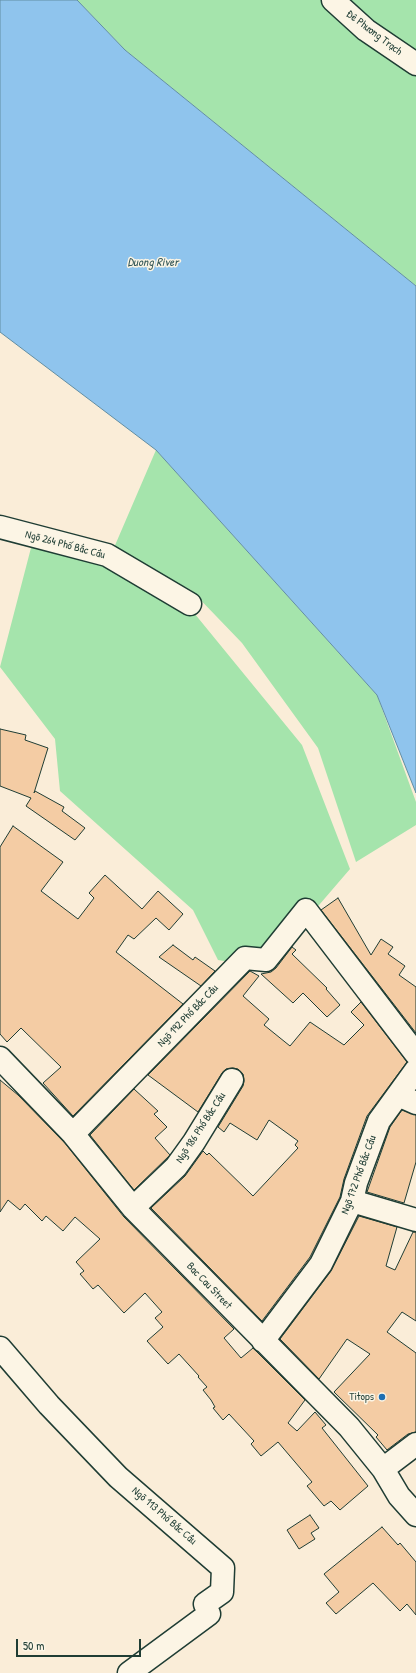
<!DOCTYPE html>
<meta charset="utf-8">
<style>
body{margin:0}
#map{position:relative;width:416px;height:1673px;overflow:hidden;background:#faedd8;font-family:"Patrick Hand",sans-serif}
canvas{display:block}
.scale{position:absolute;left:16px;top:1639px;width:125px;height:18px;box-sizing:border-box;border:2px solid #1f3d34;border-top:0;padding-left:5px;font-size:12px;line-height:14px;white-space:nowrap;color:#1f3d34;-webkit-text-stroke:3px #fcf5e5;paint-order:stroke}
</style>
<div id="map">
<canvas width="416" height="1673"></canvas>
<div class="scale">50 m</div>
</div>
<script>
const ctx = document.querySelector('canvas').getContext('2d');
ctx.lineJoin = 'round';
function paint(path, color) { ctx.fillStyle = color; ctx.fill(path, 'evenodd'); }
const shape = rows => new Path2D(rows.map(r => 'M' + r).join(''));
function trace(path, color, width, dash) { ctx.strokeStyle = color; ctx.lineWidth = width; ctx.lineCap = dash ? 'butt' : 'round'; ctx.setLineDash(dash || []); ctx.stroke(path); }
function label(font, color, halo, rows, align = 'center') {
  ctx.font = font + ' "Patrick Hand",sans-serif'; ctx.lineWidth = 3; ctx.setLineDash([]); ctx.textBaseline = 'middle'; ctx.strokeStyle = halo; ctx.fillStyle = color; for (const [text, x, y, turn = 0] of rows) {
    ctx.save(); ctx.translate(x, y); ctx.rotate((+turn || 0) * Math.PI / 180); ctx.textAlign = isNaN(turn) ? turn : align; if (halo) ctx.strokeText(text, 0, 0); ctx.fillText(text, 0, 0); ctx.restore();
  }
}
const green = shape([
 [77,0,416,0,416,286,125,50],
 [156,450,377,695,416,802,416,825,356,862,318,748,242,643,191,590,113,550],
 [32,544,103,559,190,608,302,745,350,869,265,968,218,960,193,910,60,791,55,739,0,667]
]);
const water = shape([
 [0,0,77,0,125,50,416,286,416,793,377,695,156,450,0,332,0,0]
]);
const building = shape([
 [0,729,26,735,25,740,48,748,34,793,35,791,64,807,62,811,85,828,75,840,26,806,31,798,0,786,0,729],
 [13,826,63,862,41,891,78,919,94,898,89,893,105,875,142,909,158,891,183,914,169,930,156,918,134,939,128,935,116,952,183,1004,73,1116,43,1083,61,1067,21,1028,7,1042,0,1034,0,847,13,826],
 [338,898,371,955,381,939,393,947,388,954,405,966,399,975,416,987,416,1033,321,910,338,898],
 [173,945,193,960,195,957,215,971,201,986,159,957,173,945],
 [292,947,296,950,292,954,327,988,326,989,340,1005,327,1017,303,993,293,1003,261,974,271,972,276,968,292,947],
 [250,971,259,976,243,996,269,1019,264,1025,290,1046,310,1022,344,1045,364,1025,351,1012,361,1002,407,1062,367,1116,344,1179,340,1197,310,1257,262,1321,151,1208,185,1176,203,1151,207,1155,209,1153,253,1196,298,1148,295,1145,298,1141,269,1120,257,1140,230,1123,224,1132,218,1127,243,1086,244,1081,243,1074,238,1069,233,1068,226,1069,222,1073,198,1112,148,1075,250,971],
 [0,1080,18,1095,64,1142,124,1217,234,1329,224,1338,241,1358,253,1348,305,1400,288,1423,297,1431,315,1412,326,1425,322,1428,368,1486,340,1510,331,1501,324,1506,307,1486,312,1482,278,1442,261,1456,251,1444,254,1441,229,1414,223,1420,213,1408,215,1407,211,1400,203,1390,207,1387,198,1377,199,1376,179,1354,168,1364,147,1341,163,1327,155,1318,162,1312,145,1293,124,1313,98,1285,93,1289,80,1274,84,1271,76,1262,100,1239,75,1217,63,1231,46,1216,42,1221,25,1204,20,1210,8,1200,0,1212,0,1080],
 [134,1089,158,1111,154,1114,167,1127,155,1138,170,1155,134,1190,90,1135,134,1089],
 [402,1110,416,1115,416,1162,404,1203,367,1192,390,1127,402,1110],
 [359,1216,397,1227,386,1266,395,1270,413,1232,416,1232,416,1321,402,1312,387,1332,416,1353,416,1432,408,1434,387,1450,376,1437,378,1435,334,1392,370,1354,347,1339,319,1379,280,1339,331,1271,359,1216],
 [310,1515,319,1528,311,1533,315,1539,299,1549,287,1530,310,1515],
 [382,1527,398,1545,400,1543,416,1562,416,1615,407,1604,400,1611,373,1583,336,1614,326,1603,339,1592,324,1574,382,1527]
]);
const minor = shape([
 [0,527,107,555,190,604],
 [0,1058,73,1134,133,1208,349,1427,383,1469,399,1496,416,1515],
 [398,1095,416,1103],
 [73,1134,245,958,266,960,306,910,416,1054],
 [352,1201,416,1220],
 [133,1208,176,1167,194,1142,232,1080],
 [263,1341,321,1264,352,1201,356,1183,379,1121,416,1070],
 [0,1348,49,1405,118,1477,223,1568,222,1592,205,1604,209,1614,129,1673],
 [383,1469,416,1444]
]);
const major = shape([
 [333,0,366,30,416,64]
]);
const markers = [
 [382,1397,4,"#1f6fb2"]
];
const streetNames = [
 ["Đê Phương Trạch",374,33,37],
 ["Ngõ 264 Phố Bắc Cầu",65,545,15],
 ["Ngõ 192 Phố Bắc Cầu",188,1016,-46],
 ["Ngõ 186 Phố Bắc Cầu",201,1128,-57],
 ["Ngõ 172 Phố Bắc Cầu",359,1175,-70],
 ["Bac Cau Street",209,1286,46],
 ["Ngõ 113 Phố Bắc Cầu",164,1516,41]
];
const poiNames = [
 ["Titops",374,1397]
];
const waterNames = [
 ["Duong River",153,263]
];
paint(green, '#a5e4ac');
paint(water, '#8fc4ed');
trace(water, '#628ea3', 1);
paint(building, '#f4cca4');
trace(building, '#1f3d34', 1);
trace(minor, '#1f3d34', 25);
trace(major, '#1f3d34', 25);
trace(minor, '#fcf5e5', 22);
trace(major, '#fcf5e5', 22);
for (const [x, y, r, color] of markers) { const dot = new Path2D(); dot.arc(x, y, r, 0, 2 * Math.PI); ctx.fillStyle = color; ctx.fill(dot); trace(dot, '#fcf5e5', 1.5); }
label('11px', '#1f3d34', '#fcf5e5', streetNames);
label('11px', '#1f3d34', '#fcf5e5', poiNames, 'right');
label('italic 12px', '#355859', '#fcf5e5', waterNames);
</script>
